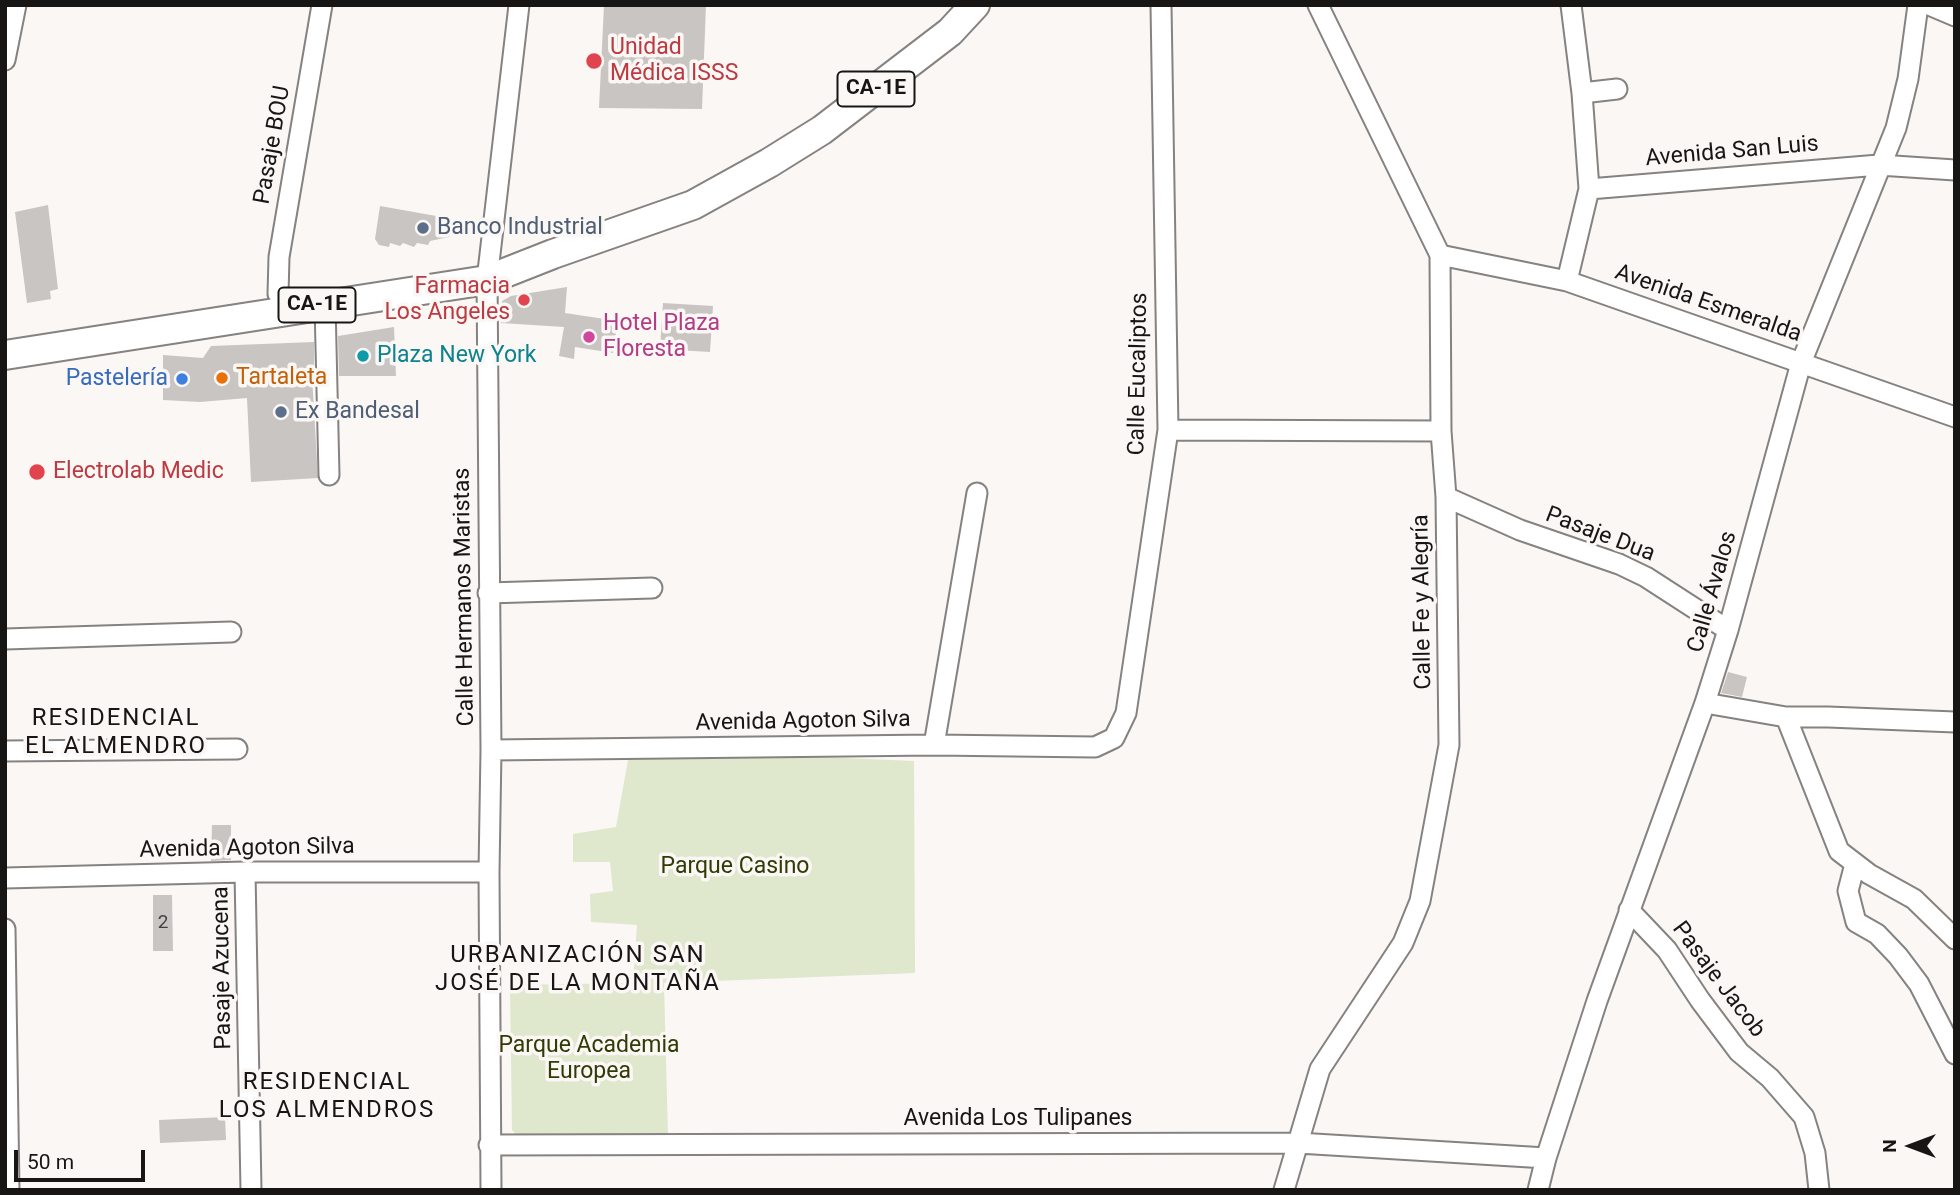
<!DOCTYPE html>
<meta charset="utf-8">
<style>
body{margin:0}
#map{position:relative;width:1960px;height:1195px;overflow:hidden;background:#faf7f5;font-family:Roboto,sans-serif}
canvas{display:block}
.frame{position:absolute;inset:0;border:7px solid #171615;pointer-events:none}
.north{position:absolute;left:1876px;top:1111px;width:70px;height:70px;-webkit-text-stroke:5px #faf7f5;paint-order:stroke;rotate:270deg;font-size:19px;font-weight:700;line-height:28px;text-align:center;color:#171615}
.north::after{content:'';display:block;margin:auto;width:24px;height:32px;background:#171615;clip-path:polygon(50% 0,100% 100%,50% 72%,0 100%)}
.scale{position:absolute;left:14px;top:1150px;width:131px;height:32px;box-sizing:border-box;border:4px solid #171615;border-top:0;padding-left:9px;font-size:21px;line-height:24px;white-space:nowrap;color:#171615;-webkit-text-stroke:5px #faf7f5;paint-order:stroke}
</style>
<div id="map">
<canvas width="1960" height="1195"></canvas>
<div class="frame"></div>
<div class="north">N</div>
<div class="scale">50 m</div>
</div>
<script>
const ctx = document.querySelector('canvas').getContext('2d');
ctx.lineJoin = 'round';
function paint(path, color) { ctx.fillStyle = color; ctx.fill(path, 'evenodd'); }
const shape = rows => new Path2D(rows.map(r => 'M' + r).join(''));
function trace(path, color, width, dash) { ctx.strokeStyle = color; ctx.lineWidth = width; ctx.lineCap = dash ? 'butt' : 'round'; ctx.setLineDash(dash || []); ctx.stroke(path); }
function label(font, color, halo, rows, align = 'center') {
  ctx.font = font + ' Roboto,sans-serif'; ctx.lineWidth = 7; ctx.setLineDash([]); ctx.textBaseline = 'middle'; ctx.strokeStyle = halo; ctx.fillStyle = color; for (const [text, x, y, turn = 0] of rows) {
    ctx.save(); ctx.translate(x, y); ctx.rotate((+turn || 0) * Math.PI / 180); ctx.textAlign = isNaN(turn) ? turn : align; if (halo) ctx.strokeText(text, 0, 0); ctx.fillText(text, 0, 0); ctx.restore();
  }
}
const green = shape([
 [630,749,914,761,915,973,664,983,668,1136,518,1136,512,1130,510,985,633,983,637,925,591,922,590,894,613,891,610,862,573,862,573,834,616,827]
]);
const building = shape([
 [604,5,706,5,702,109,599,108],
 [48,205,58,289,50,291,51,299,27,303,15,212],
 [380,206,470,222,468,235,451,234,449,237,430,241,428,245,417,243,414,247,403,243,400,246,390,243,389,247,379,245,375,239],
 [567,287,565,313,618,321,613,353,575,347,574,359,559,356,564,327,501,323,502,301,511,296],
 [663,303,713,306,710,352,660,349],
 [394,327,396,376,339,376,338,336],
 [314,342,314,376,312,376,318,478,251,482,247,398,200,402,163,400,163,355,203,358,211,346],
 [1728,672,1747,677,1742,697,1721,693],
 [212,825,231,825,231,860,211,861],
 [153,895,172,895,173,951,153,951],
 [225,1117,226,1140,160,1143,159,1120]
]);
const minor = shape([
 [1929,5,1955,16],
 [5,60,16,5],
 [1582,93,1617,89],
 [1589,189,1879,165,1955,170],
 [1440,255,1567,281,1955,417],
 [1567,281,1589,189,1582,93,1571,5],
 [278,294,279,257,322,5],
 [325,304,329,475],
 [1168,430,1441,431],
 [1446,497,1520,530,1619,564,1646,577,1728,630],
 [488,593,652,588],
 [5,639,231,632],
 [1705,703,1786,717,1828,717,1955,722],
 [1786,717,1839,851,1869,874,1914,899,1955,939],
 [934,745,977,493],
 [491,750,934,745,1095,747,1114,738,1126,713,1168,430,1161,5],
 [5,751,237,749],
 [1855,864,1848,891,1856,922,1877,934,1898,956,1919,984,1955,1054],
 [245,872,251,1190],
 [5,878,245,872,489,872],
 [1629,910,1667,950,1700,1000,1739,1052,1770,1078,1804,1117,1815,1153,1819,1190],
 [5,929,9,1190],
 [489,1145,1298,1143,1546,1158],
 [491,1190,489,872,491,750,487,280,519,5],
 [1284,1190,1320,1069,1403,943,1420,901,1449,745,1446,497,1441,431,1440,255,1318,5],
 [1538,1190,1546,1158,1597,1001,1705,703,1728,630,1801,363,1896,128,1908,79,1918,5]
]);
const highway = shape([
 [5,355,487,280,553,254,693,205,769,163,822,130,950,32,975,5]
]);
const markers = [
 [594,61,9,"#e0444e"],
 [423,228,7,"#5c6f8a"],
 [524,300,7,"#e0444e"],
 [589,337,7,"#d1479c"],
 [363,356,7,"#0f9aa8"],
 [222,378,7,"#e8710a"],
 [182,379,7,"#3f7fe0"],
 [281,412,7,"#5c6f8a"],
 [37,472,9,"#e0444e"]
];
const numberNames = [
 ["2",163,923]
];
const shields = [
 [876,89,77],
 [317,305,77]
];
const shieldNames = [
 ["CA-1E",876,89],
 ["CA-1E",317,305]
];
const healthNames = [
 ["Unidad",610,48],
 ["Médica ISSS",610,74],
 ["Farmacia",510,287,"right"],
 ["Los Angeles",510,313,"right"],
 ["Electrolab Medic",53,472]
];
const streetNames = [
 ["Pasaje BOU",273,145,-80],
 ["Avenida San Luis",1732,152,-5],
 ["Avenida Esmeralda",1708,304,19],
 ["Calle Eucaliptos",1139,374,-89],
 ["Pasaje Dua",1600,535,21],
 ["Calle Ávalos",1713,592,-74],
 ["Calle Hermanos Maristas",465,597,-91],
 ["Calle Fe y Alegría",1423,602,-91],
 ["Avenida Agoton Silva",803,722,-1],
 ["Avenida Agoton Silva",247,849,-1],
 ["Pasaje Azucena",223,968,-91],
 ["Pasaje Jacob",1718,980,53],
 ["Avenida Los Tulipanes",1018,1119]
];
const serviceNames = [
 ["Banco Industrial",437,228],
 ["Ex Bandesal",295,412]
];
const hotelNames = [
 ["Hotel Plaza",603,324],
 ["Floresta",603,350]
];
const cultureNames = [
 ["Plaza New York",377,356]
];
const foodNames = [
 ["Tartaleta",236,378]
];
const shopNames = [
 ["Pastelería",168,379]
];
const parkNames = [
 ["Parque Casino",735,867],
 ["Parque Academia",589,1046],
 ["Europea",589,1072]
];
const neighbourhoodNames = [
 ["RESIDENCIAL",116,719],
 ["EL ALMENDRO",116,747],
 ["URBANIZACIÓN SAN",578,956],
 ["JOSÉ DE LA MONTAÑA",578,984],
 ["RESIDENCIAL",327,1083],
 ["LOS ALMENDROS",327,1111]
];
paint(green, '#dfe7cd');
paint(building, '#c8c5c3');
trace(minor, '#858280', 23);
trace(highway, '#858280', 32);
trace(minor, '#fff', 19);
trace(highway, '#fff', 28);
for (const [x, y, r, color] of markers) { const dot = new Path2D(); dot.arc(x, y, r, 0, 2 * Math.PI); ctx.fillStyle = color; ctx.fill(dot); trace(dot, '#faf7f5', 2.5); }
label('19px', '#434240', null, numberNames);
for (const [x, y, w] of shields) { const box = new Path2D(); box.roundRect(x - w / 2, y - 17.5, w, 35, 5); ctx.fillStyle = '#faf7f5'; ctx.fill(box); trace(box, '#171615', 2); }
label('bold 21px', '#171615', null, shieldNames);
label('23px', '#be3a42', '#faf7f5', healthNames, 'left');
label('23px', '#171615', '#faf7f5', streetNames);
label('23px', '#4e5e75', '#faf7f5', serviceNames, 'left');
label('23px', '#b23c85', '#faf7f5', hotelNames, 'left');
label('23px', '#0d838f', '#faf7f5', cultureNames, 'left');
label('23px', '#c56008', '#faf7f5', foodNames, 'left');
label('23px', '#366cbe', '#faf7f5', shopNames, 'right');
label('23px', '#313c05', '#faf7f5', parkNames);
ctx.letterSpacing = '2px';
label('24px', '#171615', '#faf7f5', neighbourhoodNames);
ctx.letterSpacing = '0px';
</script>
